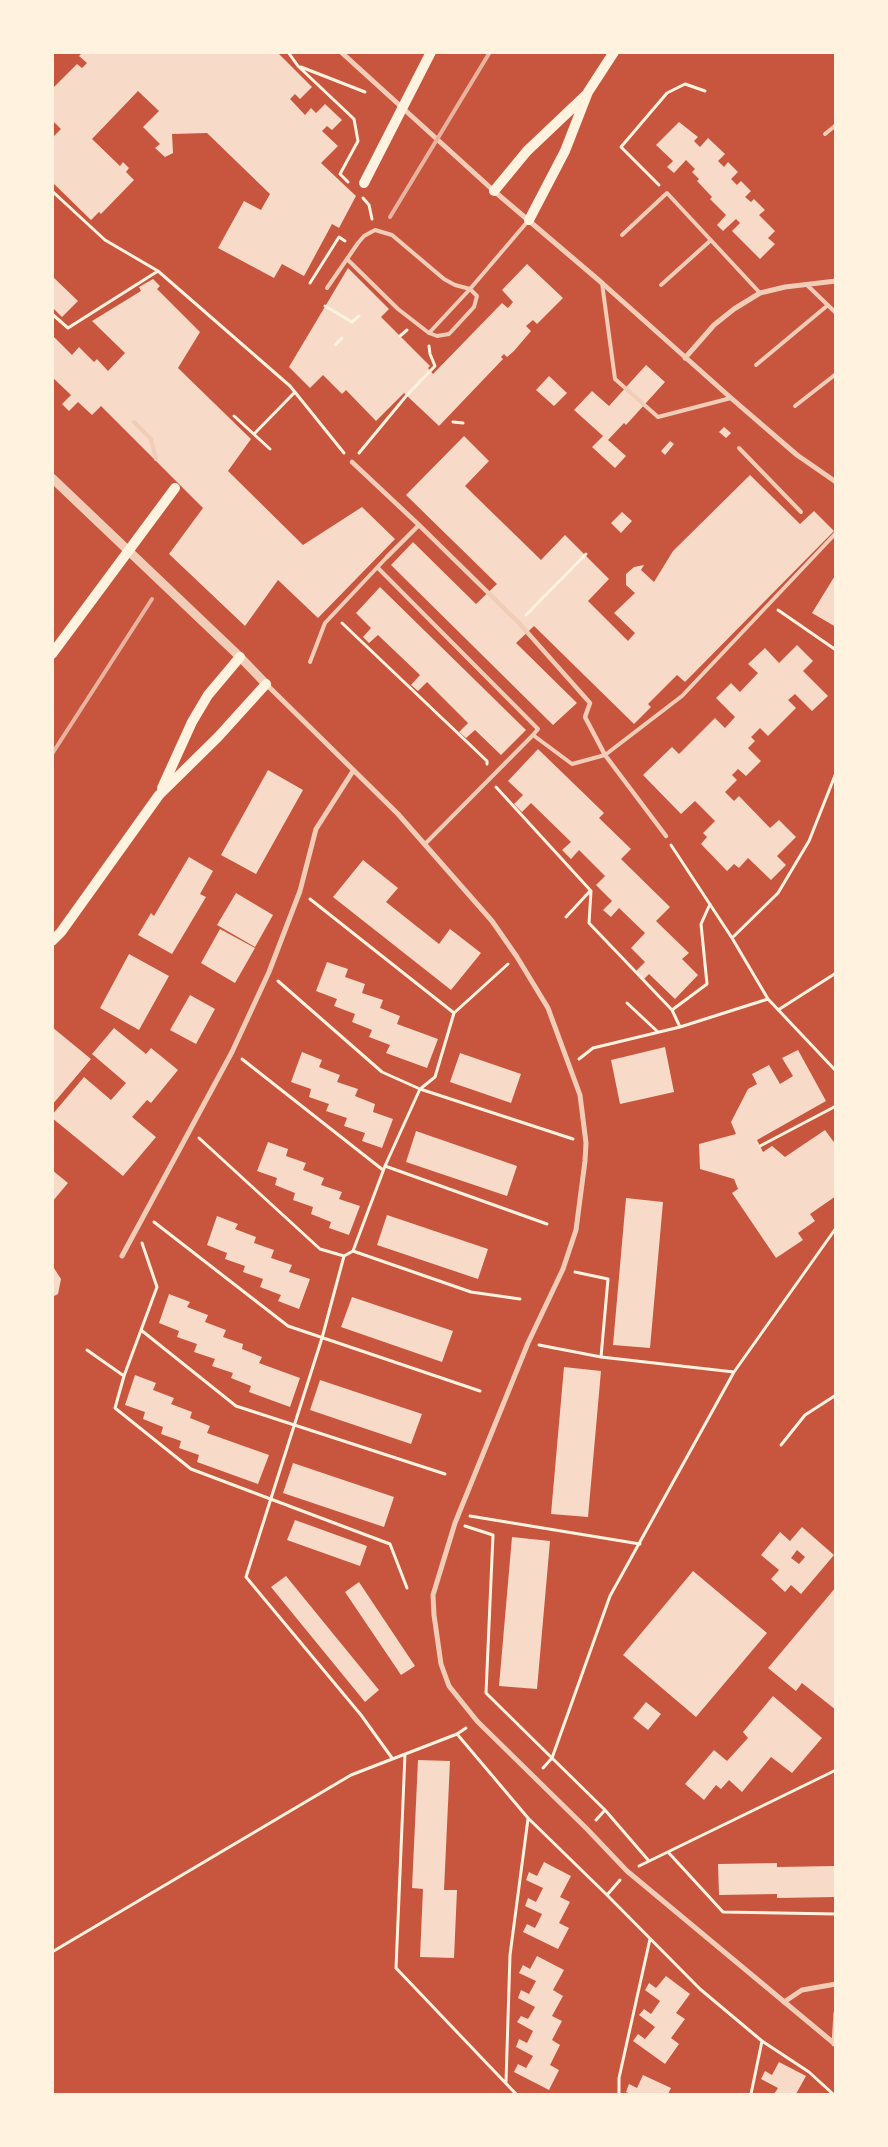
<!DOCTYPE html>
<style>
body{margin:0}
#map{position:relative;width:888px;height:2147px;overflow:hidden;background:#c8553d;font-family:Jost,sans-serif}
canvas{display:block}
.frame{position:absolute;inset:0;border:54px solid #fff3e0;pointer-events:none}
</style>
<div id="map">
<canvas width="888" height="2147"></canvas>
<div class="frame"></div>
</div>
<script>
const ctx = document.querySelector('canvas').getContext('2d');
ctx.lineJoin = 'round';
function paint(path, color) { ctx.fillStyle = color; ctx.fill(path, 'evenodd'); }
const shape = rows => new Path2D(rows.map(r => 'M' + r).join(''));
function trace(path, color, width, dash) { ctx.strokeStyle = color; ctx.lineWidth = width; ctx.lineCap = dash ? 'butt' : 'round'; ctx.setLineDash(dash || []); ctx.stroke(path); }
const building = shape([
 [83,52,277,52,312,87,300,99,295,94,290,99,305,115,311,108,316,113,325,104,342,120,332,130,327,126,322,131,338,146,321,163,356,196,339,228,332,224,304,276,282,264,274,278,218,248,244,201,261,210,270,194,207,133,172,134,173,153,165,157,155,148,160,144,143,127,159,111,138,91,92,139,120,166,123,162,129,168,126,172,134,180,101,214,99,212,91,220,52,182,52,138,61,129,52,120,52,89,77,64,82,68,87,63,79,56],
 [679,122,698,137,694,141,700,147,708,138,725,154,718,161,724,167,728,162,738,172,731,179,737,185,741,181,751,191,745,197,751,202,754,199,765,210,759,215,775,231,768,238,775,244,760,259,732,231,740,223,736,219,723,231,717,225,726,215,710,199,712,197,697,181,699,179,692,172,695,169,686,160,674,173,667,167,673,161,656,145],
 [527,264,563,298,537,324,533,320,526,326,531,331,514,351,507,357,504,354,501,357,503,359,439,426,404,393,376,421,346,390,342,394,323,375,310,388,289,367,348,268,389,309,381,317,430,366,428,368,433,374,502,303,508,308,513,302,502,290],
 [52,276,78,301,62,317,52,307],
 [153,279,160,286,157,289,200,332,178,368,251,439,228,471,303,545,362,507,395,539,318,618,278,580,245,626,169,554,203,508,101,406,92,415,78,402,69,411,62,404,71,395,52,377,52,335,72,355,79,347,94,362,97,359,108,371,125,353,92,321,141,291,139,287],
 [646,365,665,382,626,425,624,423,608,440,626,456,615,468,592,447,603,436,574,410,592,391,609,406],
 [549,376,567,393,554,406,536,390],
 [724,427,731,433,726,438,719,432],
 [464,436,489,461,465,486,541,560,565,535,609,579,588,601,628,641,635,633,614,613,635,593,626,585,626,574,634,567,644,565,641,570,654,582,673,551,750,475,800,524,814,511,834,531,685,682,677,675,648,704,651,707,634,724,534,626,516,643,577,703,553,725,391,565,413,542,476,604,497,584,406,495],
 [670,441,674,444,665,455,661,451],
 [622,512,632,521,621,533,611,523],
 [836,574,836,627,812,613],
 [380,587,526,730,501,755,475,730,466,738,459,732,468,723,427,682,418,691,411,685,420,675,378,635,369,643,363,637,371,628,356,613],
 [797,645,813,661,803,671,828,696,812,711,795,694,788,700,796,708,768,736,760,728,751,737,755,741,748,748,761,761,746,776,738,769,732,775,737,780,725,792,734,801,739,796,770,828,779,820,796,837,777,856,786,865,771,880,748,858,739,868,734,864,727,871,701,844,707,837,703,833,715,821,695,801,681,814,643,775,672,747,679,754,715,718,725,728,735,717,716,698,731,683,740,692,758,673,748,664,765,648,779,663],
 [538,749,604,813,599,818,631,849,621,859,670,907,656,921,689,953,682,959,698,975,675,999,649,974,644,979,636,971,645,962,631,948,645,933,619,908,611,917,603,910,612,901,596,885,605,876,579,850,571,859,562,850,571,842,531,803,522,812,514,804,523,795,508,781],
 [268,770,303,790,256,874,221,855],
 [189,857,213,871,200,894,206,897,172,954,138,935,151,913,154,916],
 [363,860,398,888,386,902,439,944,450,929,481,953,451,990,333,897],
 [236,893,273,915,255,947,217,925],
 [220,929,255,948,235,983,201,963],
 [129,954,169,976,139,1030,100,1008],
 [327,962,348,969,345,977,365,984,362,993,383,1000,380,1008,400,1016,397,1024,438,1039,427,1068,386,1053,390,1045,369,1037,372,1030,352,1022,355,1014,334,1006,337,999,316,991],
 [190,995,215,1009,196,1044,170,1030],
 [52,1027,91,1059,52,1105],
 [114,1028,146,1054,151,1048,178,1070,151,1103,147,1100,132,1117,156,1137,123,1176,52,1118,52,1115,84,1077,111,1100,126,1083,92,1054],
 [665,1047,674,1092,620,1104,611,1060],
 [798,1050,826,1101,757,1140,763,1152,772,1146,785,1157,825,1130,836,1145,836,1196,810,1214,815,1221,798,1233,803,1240,776,1258,732,1193,738,1189,734,1179,700,1169,699,1144,736,1134,731,1122,748,1089,757,1084,752,1074,769,1065,780,1084,793,1076,782,1058],
 [302,1052,322,1060,319,1067,340,1075,337,1082,358,1089,355,1096,375,1104,373,1112,393,1119,382,1148,362,1141,365,1133,344,1126,347,1118,326,1111,329,1104,309,1097,311,1089,291,1082],
 [460,1053,521,1074,511,1103,450,1082],
 [416,1131,517,1166,507,1196,406,1162],
 [268,1142,288,1149,286,1156,306,1163,303,1170,324,1178,321,1185,342,1192,339,1199,360,1206,349,1235,329,1228,331,1222,311,1214,313,1207,293,1200,295,1193,275,1185,277,1178,257,1171],
 [52,1170,68,1183,52,1202],
 [626,1198,663,1202,650,1348,613,1345],
 [387,1215,488,1249,478,1279,377,1245],
 [217,1216,238,1224,235,1229,256,1237,254,1243,274,1250,271,1258,292,1265,289,1272,310,1279,299,1309,278,1301,281,1295,260,1287,263,1279,243,1272,245,1266,225,1259,227,1253,207,1245],
 [52,1265,61,1279,58,1294,52,1297],
 [169,1294,190,1302,187,1307,208,1315,205,1322,226,1330,223,1337,243,1344,242,1349,262,1357,259,1363,300,1378,290,1407,249,1392,251,1386,231,1378,233,1373,212,1366,215,1359,194,1352,197,1344,177,1337,179,1331,159,1323],
 [352,1297,453,1331,442,1362,341,1327],
 [564,1367,601,1371,588,1517,551,1514],
 [135,1375,156,1383,153,1390,174,1398,171,1404,192,1412,190,1418,210,1426,207,1433,269,1455,258,1484,197,1462,199,1455,179,1448,181,1441,161,1434,163,1427,143,1419,145,1412,125,1405],
 [320,1380,422,1414,411,1444,310,1410],
 [293,1463,394,1497,384,1527,283,1493],
 [295,1520,367,1546,360,1566,287,1540],
 [802,1527,834,1555,801,1594,791,1585,785,1592,771,1579,779,1570,761,1555,780,1532,790,1541],
 [797,1550,805,1557,799,1564,791,1558],
 [512,1537,550,1541,537,1689,499,1686],
 [693,1571,767,1633,696,1717,623,1655],
 [286,1576,379,1690,365,1702,271,1587],
 [359,1582,415,1666,401,1675,345,1592],
 [836,1587,836,1710,802,1683,796,1691,768,1668],
 [773,1696,822,1738,792,1773,771,1757,742,1792,729,1780,721,1789,716,1785,704,1800,685,1784,714,1750,727,1761,748,1738,743,1732],
 [646,1702,661,1714,648,1730,633,1718],
 [418,1760,450,1761,444,1890,457,1890,454,1958,420,1957,423,1889,412,1888],
 [544,1862,571,1876,560,1897,570,1902,559,1923,569,1928,558,1949,523,1932,527,1924,535,1928,542,1914,525,1906,528,1898,536,1902,543,1888,526,1880,529,1872,537,1876],
 [777,1863,777,1867,836,1866,836,1897,777,1898,777,1894,719,1895,718,1864],
 [537,1956,564,1970,553,1990,563,1996,552,2016,562,2021,552,2040,560,2045,550,2065,559,2070,549,2090,514,2072,518,2064,526,2068,533,2056,516,2047,519,2039,527,2043,533,2031,517,2022,521,2016,528,2019,535,2007,518,1998,521,1990,529,1994,536,1981,519,1973,523,1965,530,1969],
 [666,1976,690,1994,676,2013,685,2019,671,2038,679,2044,665,2064,633,2041,638,2034,645,2039,655,2027,639,2015,644,2009,651,2014,660,2001,645,1990,649,1983,656,1988],
 [779,2062,806,2076,796,2094,774,2094,778,2088,761,2079,765,2071,772,2075],
 [643,2075,671,2088,668,2094,631,2094,626,2092,629,2084,637,2088]
]);
const path = shape([
 [288,52,298,66,354,119,358,141,340,174,348,182],
 [301,67,365,92],
 [659,185,621,147,667,93,685,84,705,91],
 [52,191,105,240,158,271,290,386,344,453],
 [363,198,369,205,372,219],
 [310,283,339,237,345,241],
 [325,306,352,322,359,316],
 [52,314,68,328,158,271],
 [400,336,407,330],
 [335,345,342,338],
 [234,416,270,449],
 [453,422,463,423],
 [254,434,295,392],
 [359,453,407,395,435,366,430,354,429,346],
 [778,610,836,650],
 [526,615,586,554],
 [342,623,487,761,487,764],
 [496,787,591,891,589,923,672,1010,680,1027],
 [671,845,732,938,768,999,836,1071],
 [310,899,454,1013],
 [566,917,590,891],
 [732,938,778,893,809,841,836,773],
 [278,981,382,1072,420,1089,435,1077,454,1013,508,964],
 [627,1003,658,1032],
 [672,1010,707,984,701,924,710,904],
 [778,1010,836,973],
 [242,1059,383,1170],
 [579,1059,593,1048,680,1027,768,999],
 [199,1138,320,1249,344,1256],
 [760,1146,836,1106],
 [385,1166,547,1224],
 [154,1222,288,1326,480,1391],
 [142,1243,157,1287,124,1376,115,1408,191,1469,390,1544,407,1588],
 [353,1251,471,1292,520,1299],
 [575,1272,608,1279,601,1357],
 [141,1330,236,1406,445,1474],
 [539,1345,601,1357,734,1372],
 [87,1350,124,1376],
 [781,1445,805,1415,836,1395],
 [470,1516,640,1544],
 [465,1526,493,1535,486,1693,552,1758,543,1768],
 [457,1734,528,1818,607,1895,700,1989,762,2041,809,2072,833,2094],
 [405,1754,396,1968,516,2094],
 [392,1758,361,1715,246,1577,322,1338,344,1256,353,1251,385,1166,420,1089,573,1139],
 [605,1810,649,1861],
 [596,1820,605,1810,552,1758,610,1596,734,1372,836,1228],
 [668,1852,723,1912,836,1914],
 [639,1866,836,1770],
 [607,1895,620,1880],
 [52,1952,351,1775,457,1734,466,1728],
 [506,2082,510,1955,528,1819],
 [619,2094,619,2078,650,1939],
 [751,2094,762,2041]
]);
const service = shape([
 [825,134,836,125],
 [622,235,667,193,760,293],
 [602,283,615,379,658,417,731,398],
 [661,285,711,240],
 [807,285,836,313],
 [327,288,358,243,364,236,375,230,392,235,444,279,455,285,470,289,477,296,474,307,449,334,437,336,429,333,398,309,347,259],
 [429,333,470,289,528,221],
 [756,365,828,305],
 [795,406,836,374],
 [134,422,151,439,156,459],
 [739,448,801,512],
 [378,568,538,729,533,735],
 [310,662,325,623,387,557],
 [425,844,533,735,572,764,605,755,682,696,836,533]
]);
const pedestrian = shape([
 [352,462,419,525,519,623,590,703,585,717,605,755,666,836],
 [387,557,419,525]
]);
const minor = shape([
 [341,52,494,191,602,283,731,398,797,455,836,482],
 [685,358,714,325,734,309,760,293,785,287,836,281],
 [266,684,398,814,492,921,517,957,548,1008,580,1095,586,1143,585,1161,576,1230,563,1269,528,1343,455,1523,433,1595,434,1615,441,1664,449,1686,477,1721,587,1829,627,1871,836,2045],
 [122,1256,232,1052,269,972,300,891,316,829,353,771],
 [784,2002,802,1990,836,1984],
 [834,2044,836,2013]
]);
const tertiary = shape([
 [52,478,240,657,266,684]
]);
const secondary = shape([
 [364,183,431,52],
 [494,191,527,151,586,95],
 [529,220,565,151,588,92,614,52],
 [52,654,175,488],
 [162,788,192,722,208,695,240,657],
 [52,941,61,932,159,795,218,737,266,684]
]);
const rail = shape([
 [390,217,490,52],
 [52,754,152,599]
]);
paint(building, '#f7dbc8');
trace(path, '#fff3e0', 3);
trace(service, '#f1ccb7', 4);
trace(pedestrian, '#f1ccb7', 4.5);
trace(minor, '#f1ccb7', 5);
trace(tertiary, '#f1ccb7', 9);
trace(secondary, '#fff3e0', 10);
trace(rail, '#e9b49f', 4);
</script>
